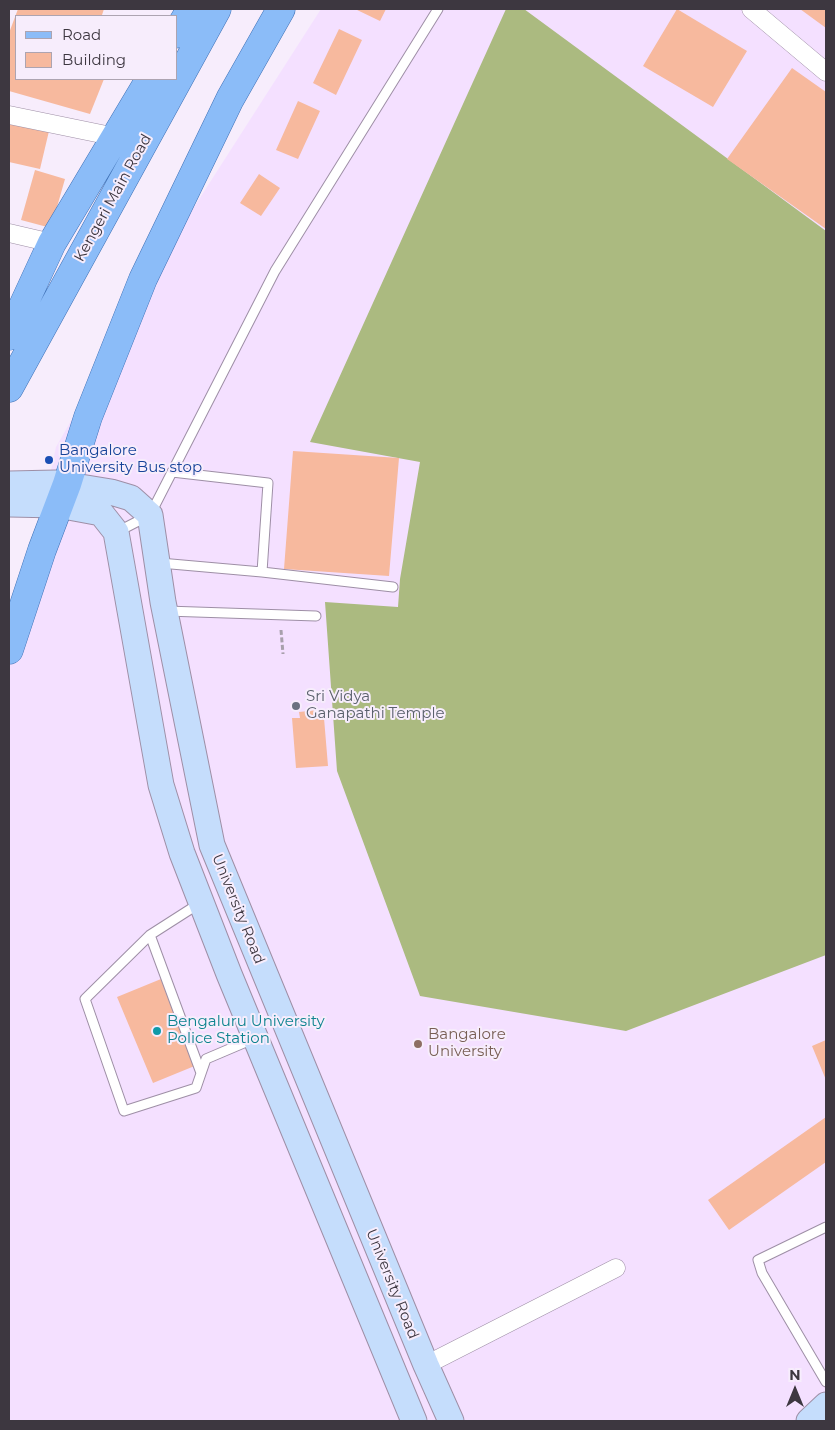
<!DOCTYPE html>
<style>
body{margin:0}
#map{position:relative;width:835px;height:1430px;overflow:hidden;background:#f7edfc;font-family:Montserrat,sans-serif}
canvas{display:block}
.frame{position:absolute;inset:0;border:10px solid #3d3740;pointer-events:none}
.legend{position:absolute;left:15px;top:15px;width:162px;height:65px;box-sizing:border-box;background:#f7edfc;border:1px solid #ada4b1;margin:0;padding:6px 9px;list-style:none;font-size:15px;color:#3d3740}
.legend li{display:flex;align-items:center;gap:10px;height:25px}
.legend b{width:25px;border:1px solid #ada4b1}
.north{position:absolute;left:770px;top:1365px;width:50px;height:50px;-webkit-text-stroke:4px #f7edfc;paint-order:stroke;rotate:0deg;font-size:14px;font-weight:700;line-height:20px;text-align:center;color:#3d3740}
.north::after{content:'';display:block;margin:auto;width:18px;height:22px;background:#3d3740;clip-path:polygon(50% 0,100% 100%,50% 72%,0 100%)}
</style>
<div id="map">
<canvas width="835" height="1430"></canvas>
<div class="frame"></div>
<ul class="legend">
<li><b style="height:6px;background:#8bbcf8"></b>Road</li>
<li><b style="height:14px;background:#f7b99e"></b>Building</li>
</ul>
<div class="north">N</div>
</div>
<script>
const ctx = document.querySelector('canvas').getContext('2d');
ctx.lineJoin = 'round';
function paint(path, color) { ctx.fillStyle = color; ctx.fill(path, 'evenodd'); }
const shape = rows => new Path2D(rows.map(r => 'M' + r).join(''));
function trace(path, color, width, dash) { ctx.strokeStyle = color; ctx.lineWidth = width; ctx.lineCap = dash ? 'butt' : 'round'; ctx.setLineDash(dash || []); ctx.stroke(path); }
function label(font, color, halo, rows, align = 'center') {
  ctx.font = font + ' Montserrat,sans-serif'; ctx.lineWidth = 4; ctx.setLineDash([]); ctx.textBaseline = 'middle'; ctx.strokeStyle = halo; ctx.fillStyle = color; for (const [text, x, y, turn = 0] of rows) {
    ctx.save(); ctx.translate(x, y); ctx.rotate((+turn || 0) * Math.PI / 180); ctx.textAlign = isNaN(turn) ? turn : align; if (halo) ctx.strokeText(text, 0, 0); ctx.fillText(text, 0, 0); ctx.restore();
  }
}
const built = shape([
 [321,9,826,9,826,1421,9,1421,9,667,56,447,189,215]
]);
const forest = shape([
 [506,9,524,9,826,231,826,955,626,1031,420,996,337,771,325,602,398,607,400,579,420,462,310,442]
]);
const building = shape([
 [18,9,104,9,102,15,104,16,16,16,16,79,104,79,90,114,9,91,9,33],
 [355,9,386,9,380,21],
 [677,9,747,51,713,107,643,66],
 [800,9,826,9,826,28],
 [339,29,362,40,336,95,313,83],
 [792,68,826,92,826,229,727,159],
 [298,101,320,111,298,159,276,150],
 [9,122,49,131,40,169,9,162],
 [35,170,65,179,51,228,21,220],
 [259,174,280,188,261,216,240,203],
 [293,451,399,458,389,576,284,569],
 [318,710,319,718,324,718,328,766,296,768,292,718,300,718,299,712],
 [161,979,197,1065,153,1083,117,997],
 [826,1040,826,1080,812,1046],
 [826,1117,826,1162,729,1230,708,1200]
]);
const path = shape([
 [281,630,283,654]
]);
const lane = shape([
 [117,532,150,515,275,271,438,9],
 [160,563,262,572,268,483,172,472],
 [262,572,393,587],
 [166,611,316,616],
 [200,903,150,935,85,999,124,1111,196,1088,206,1059,253,1039],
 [150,935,201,1073],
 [826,1227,758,1260,762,1273,826,1382]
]);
const street = shape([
 [751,9,826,72],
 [9,115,116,137],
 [9,233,52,243],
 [426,1365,616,1268]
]);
const secondary = shape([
 [9,484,56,483,111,492,131,498,150,515,163,602,212,845,426,1365,451,1421],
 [9,504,58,505,101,513,116,532,161,785,182,853,229,974,414,1421],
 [809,1421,826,1405]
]);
const primary = shape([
 [176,34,191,9],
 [9,336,52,243,150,79],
 [9,388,217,9],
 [9,650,42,550,67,484,88,417,143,279,230,99,281,9]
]);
const markers = [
 [49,460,5,"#1a4fb4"],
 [296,706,5,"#6b7280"],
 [157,1031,5,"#0f9aa8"],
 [418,1044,5,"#8d6e63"]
];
const streetNames = [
 ["Kengeri Main Road",113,198,-61],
 ["University Road",238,909,68],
 ["University Road",392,1284,68]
];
const transitNames = [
 ["Bangalore",59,451],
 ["University Bus stop",59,468]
];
const worshipNames = [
 ["Sri Vidya",306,697],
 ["Ganapathi Temple",306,714]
];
const cultureNames = [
 ["Bengaluru University",167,1022],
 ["Police Station",167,1039]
];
const educationNames = [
 ["Bangalore",428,1035],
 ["University",428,1052]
];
paint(built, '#f4e0ff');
paint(forest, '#abba80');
paint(building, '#f7b99e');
trace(lane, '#9e8fa6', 11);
trace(street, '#9e8fa6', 19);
trace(secondary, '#9e8fa6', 27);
trace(primary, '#3e70b5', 29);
trace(path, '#a8a0ac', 3, [5, 2.5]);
trace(lane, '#fff', 9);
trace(street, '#fff', 18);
trace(secondary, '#c5ddfc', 25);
trace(primary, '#8bbcf8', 28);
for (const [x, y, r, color] of markers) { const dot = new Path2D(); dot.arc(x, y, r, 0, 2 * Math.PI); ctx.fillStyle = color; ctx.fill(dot); trace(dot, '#f7edfc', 2); }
label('15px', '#3d3740', '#f7edfc', streetNames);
label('15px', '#164399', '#f7edfc', transitNames, 'left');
label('15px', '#5b616d', '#f7edfc', worshipNames, 'left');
label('15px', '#0d838f', '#f7edfc', cultureNames, 'left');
label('15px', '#785e54', '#f7edfc', educationNames, 'left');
</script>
